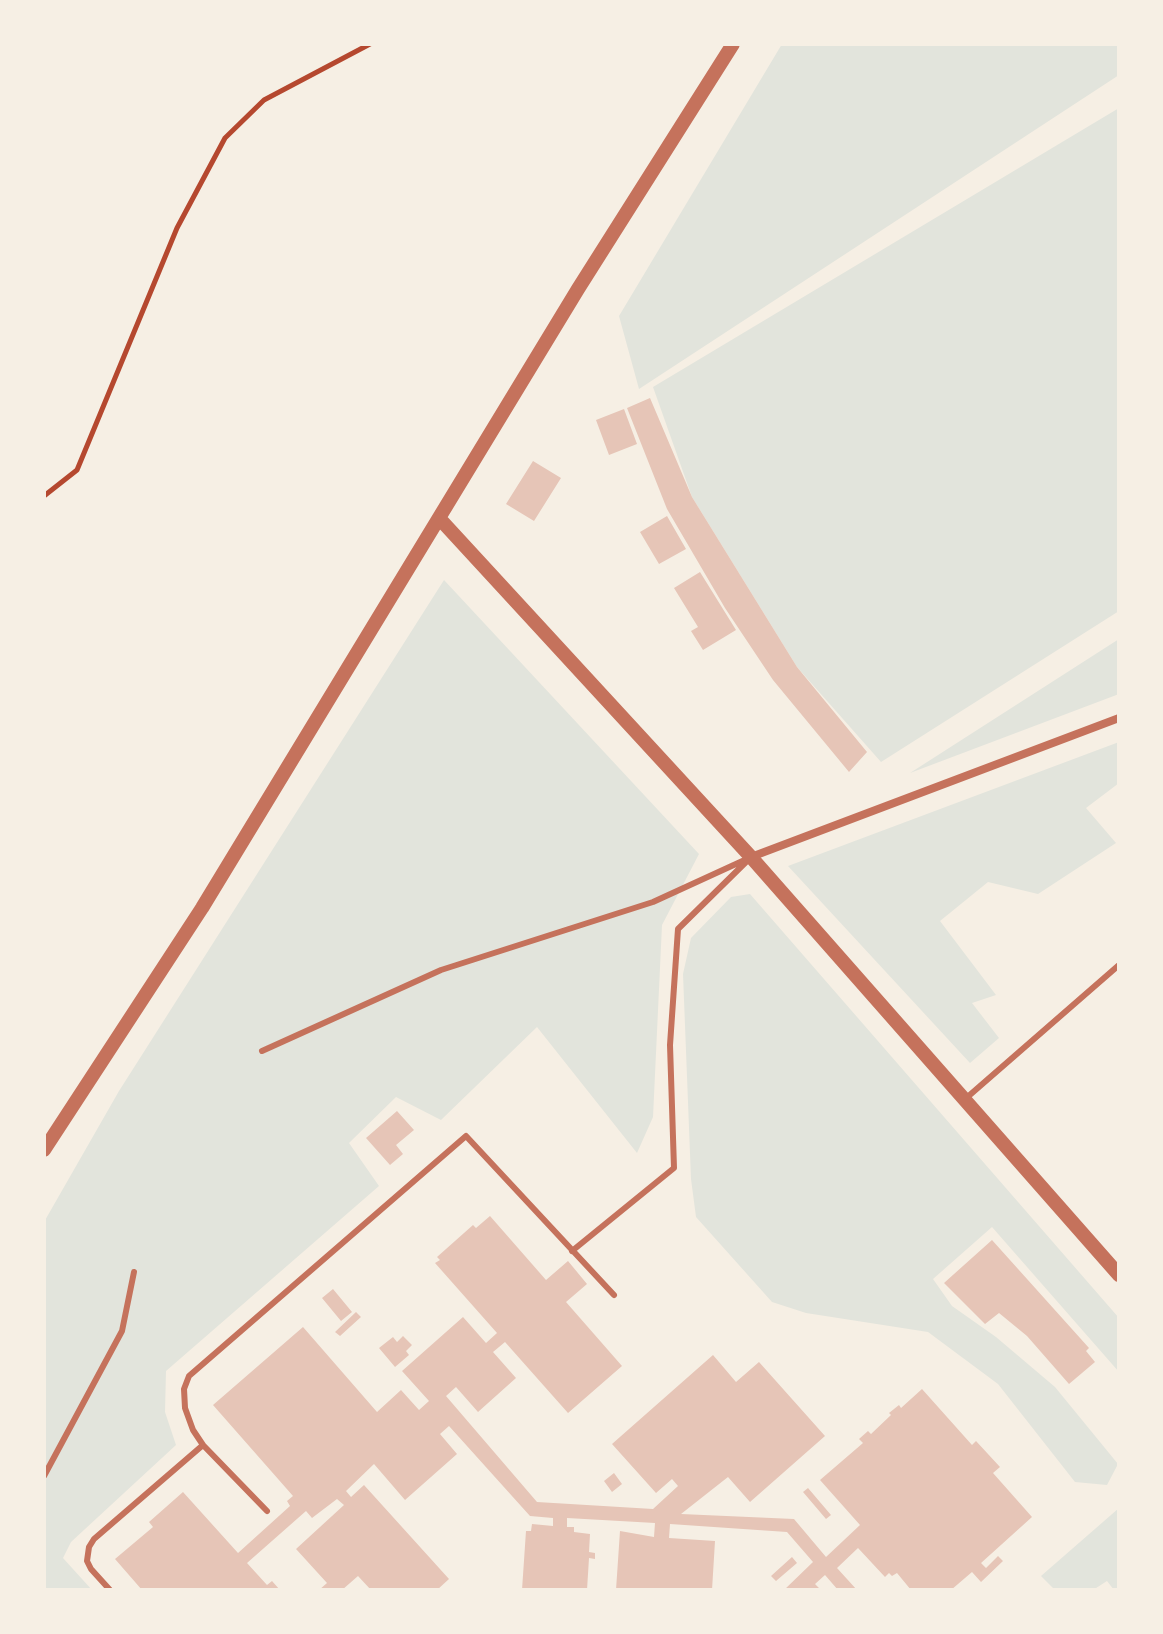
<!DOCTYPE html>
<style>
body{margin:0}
#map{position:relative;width:1163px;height:1634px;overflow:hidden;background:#f6efe4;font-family:Bitter,serif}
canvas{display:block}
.frame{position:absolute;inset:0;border:46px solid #f6efe4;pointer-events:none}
</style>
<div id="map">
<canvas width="1163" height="1634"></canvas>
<div class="frame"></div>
</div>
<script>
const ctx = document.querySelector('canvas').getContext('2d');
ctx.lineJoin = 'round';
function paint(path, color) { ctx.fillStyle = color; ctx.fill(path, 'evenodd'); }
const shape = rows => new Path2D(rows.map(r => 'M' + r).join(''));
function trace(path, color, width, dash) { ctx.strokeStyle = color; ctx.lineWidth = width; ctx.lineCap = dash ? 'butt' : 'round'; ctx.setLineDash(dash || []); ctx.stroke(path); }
const green = shape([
 [782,44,1119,44,1119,75,639,389,619,316],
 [1119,108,1119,611,881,762,797,667,692,497,653,387],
 [444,580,699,854,662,925,653,1117,637,1153,537,1027,441,1120,396,1097,349,1143,379,1186,166,1371,165,1412,176,1445,71,1542,63,1558,92,1590,44,1590,44,1222,119,1091],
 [1119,639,1119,694,910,773],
 [1119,742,1119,783,1086,808,1116,843,1038,894,988,882,940,921,996,995,972,1003,999,1038,970,1063,788,866],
 [750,894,1119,1318,1119,1372,992,1227,933,1279,952,1306,996,1337,1055,1387,1118,1464,1107,1485,1075,1482,998,1384,928,1332,806,1313,772,1302,696,1217,691,1179,683,974,691,938,731,897],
 [1119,1508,1119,1590,1114,1590,1107,1581,1093,1590,1055,1590,1041,1576]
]);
const building = shape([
 [650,398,692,497,797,667,867,752,849,772,773,680,725,608,667,509,627,408],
 [624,409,637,444,609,455,596,420],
 [533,461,561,478,534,521,506,504],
 [667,516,686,549,659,564,640,532],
 [700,572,736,630,703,650,691,631,698,627,674,588],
 [397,1111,414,1130,396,1145,403,1154,390,1165,366,1138],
 [490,1216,546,1280,568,1261,587,1284,566,1302,622,1366,568,1413,505,1342,493,1352,516,1378,478,1412,456,1387,446,1396,537,1502,653,1509,678,1486,672,1479,656,1493,612,1444,713,1355,736,1382,759,1362,825,1436,750,1502,728,1477,681,1514,794,1519,826,1557,860,1525,820,1480,863,1443,859,1439,868,1431,871,1434,891,1415,889,1413,899,1405,901,1408,922,1389,972,1445,976,1441,1000,1467,993,1473,1032,1517,981,1563,986,1568,998,1556,1003,1561,981,1582,972,1572,951,1590,911,1590,897,1573,892,1576,889,1573,885,1577,858,1548,837,1568,857,1590,838,1590,825,1575,815,1584,821,1590,784,1590,813,1562,787,1532,670,1524,669,1538,715,1541,712,1590,616,1590,620,1531,654,1537,655,1523,567,1518,567,1527,574,1527,574,1532,590,1534,589,1552,595,1553,595,1559,589,1558,587,1590,522,1590,526,1531,531,1531,532,1524,553,1526,553,1518,530,1516,449,1426,440,1434,457,1454,405,1500,374,1464,346,1491,351,1497,364,1485,449,1579,437,1590,371,1590,358,1576,342,1590,319,1590,327,1583,296,1549,344,1505,337,1499,312,1518,306,1511,247,1563,267,1585,272,1581,280,1590,142,1590,115,1559,153,1527,149,1522,183,1492,238,1553,290,1506,287,1501,293,1496,213,1405,303,1327,377,1412,401,1390,419,1410,429,1401,402,1371,463,1317,486,1343,497,1333,435,1263,440,1260,437,1257,473,1225,476,1228],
 [992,1240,1089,1348,1086,1351,1095,1362,1069,1384,1027,1336,999,1313,985,1324,944,1283],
 [333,1289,352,1312,341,1321,322,1298],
 [356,1312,361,1317,340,1336,335,1332],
 [403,1336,412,1345,406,1351,409,1355,395,1367,379,1348,393,1337,397,1342],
 [614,1473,622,1484,612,1492,604,1481],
 [808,1488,831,1515,826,1519,803,1492],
 [792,1557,797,1563,776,1581,771,1576]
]);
const path = shape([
 [44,496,77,470,177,228,225,138,264,100,370,44]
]);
const service = shape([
 [262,1051,441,970,653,902,749,858],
 [964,1100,1119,965],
 [572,1251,674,1168,670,1045,678,929,747,861],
 [203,1445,267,1511],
 [44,1476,122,1331,134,1272],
 [110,1590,91,1569,87,1561,89,1547,94,1539,203,1445,193,1430,185,1408,184,1389,189,1376,466,1136,614,1295]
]);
const minor = shape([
 [751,857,1119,718]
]);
const tertiary = shape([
 [439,518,751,857,1119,1275],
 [44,1150,202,908,578,289,733,44]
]);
paint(green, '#e2e4dc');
paint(building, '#e6c5b7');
trace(path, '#b5482f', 5);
trace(service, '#c5725c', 6);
trace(minor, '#c5725c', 8);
trace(tertiary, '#c5725c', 14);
</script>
